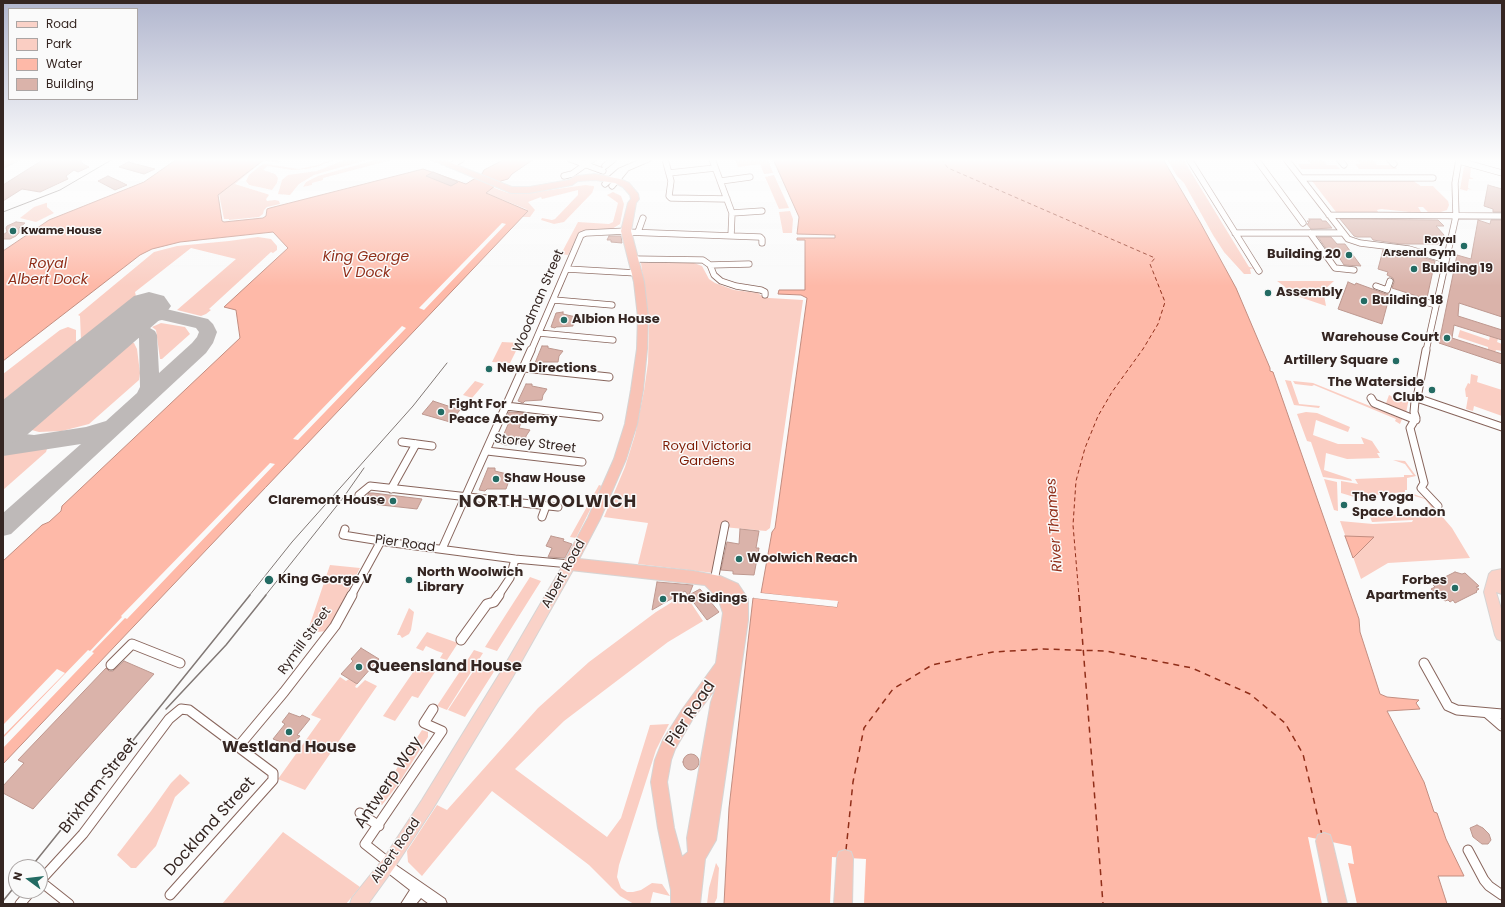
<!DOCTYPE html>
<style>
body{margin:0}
#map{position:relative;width:1505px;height:907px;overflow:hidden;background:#fafafa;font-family:Poppins,sans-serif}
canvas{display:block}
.frame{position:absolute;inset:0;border:4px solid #352622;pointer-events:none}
.legend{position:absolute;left:8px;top:8px;width:130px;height:92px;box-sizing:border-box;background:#fafafa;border:1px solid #aba5a4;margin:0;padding:5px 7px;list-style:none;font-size:12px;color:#352622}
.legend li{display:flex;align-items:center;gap:8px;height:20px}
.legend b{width:20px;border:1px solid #aba5a4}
.north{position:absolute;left:8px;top:859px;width:40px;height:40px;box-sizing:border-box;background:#fafafa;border:1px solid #aba5a4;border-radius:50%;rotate:285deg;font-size:11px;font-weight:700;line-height:16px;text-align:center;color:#352622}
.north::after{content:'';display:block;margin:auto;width:14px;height:18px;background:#236b63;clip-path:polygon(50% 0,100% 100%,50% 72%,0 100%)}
</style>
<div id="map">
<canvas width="1505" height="907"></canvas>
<div class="frame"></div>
<ul class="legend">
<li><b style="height:5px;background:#fad2c8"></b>Road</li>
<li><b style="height:11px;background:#facec3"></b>Park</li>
<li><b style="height:11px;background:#feb9a8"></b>Water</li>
<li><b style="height:11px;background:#dab3aa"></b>Building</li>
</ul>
<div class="north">N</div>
</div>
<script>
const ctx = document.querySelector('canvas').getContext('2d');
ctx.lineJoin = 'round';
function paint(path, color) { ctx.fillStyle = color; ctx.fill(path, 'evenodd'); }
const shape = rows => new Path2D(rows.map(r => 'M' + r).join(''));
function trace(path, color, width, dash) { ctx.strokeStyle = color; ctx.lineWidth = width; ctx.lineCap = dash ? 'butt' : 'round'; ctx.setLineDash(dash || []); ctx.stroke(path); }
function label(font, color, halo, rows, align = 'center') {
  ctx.font = font + ' Poppins,sans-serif'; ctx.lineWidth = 3; ctx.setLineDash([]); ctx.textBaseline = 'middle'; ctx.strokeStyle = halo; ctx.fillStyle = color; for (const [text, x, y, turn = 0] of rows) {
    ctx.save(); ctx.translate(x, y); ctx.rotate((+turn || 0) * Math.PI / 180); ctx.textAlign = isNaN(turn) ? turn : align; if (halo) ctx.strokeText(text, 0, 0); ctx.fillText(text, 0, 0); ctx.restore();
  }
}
const green = shape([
 [265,159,280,161,278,163,264,160,235,184,267,194,269,195,266,199,267,201,275,200,279,201,280,204,267,207,264,210,263,214,259,217,229,220,229,219,224,219,219,194],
 [333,159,336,159,319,166,307,169,292,170,267,166,263,170,275,174,278,178,277,183,272,190,249,185,246,181,249,175,260,166,265,164,299,169,318,165],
 [347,159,369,159,314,175,299,184,290,195,278,194,282,180,288,175,317,171],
 [379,159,395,159,323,178,323,180,312,183,312,185,303,187,306,182,318,176],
 [735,159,768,160,773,173,764,174,760,164,738,167],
 [1167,159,1183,159,1249,267,1254,268,1250,269,1251,274,1244,274,1224,252,1213,235,1184,183,1177,176],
 [1307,159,1322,159,1327,165,1336,165,1340,169,1301,169,1298,164,1311,164],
 [1356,159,1372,159,1377,165,1393,165,1397,169,1359,169,1355,164,1361,164],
 [1467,166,1476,169,1471,168,1470,177,1474,179,1469,179,1468,188,1472,190,1468,189,1467,191,1460,189,1464,167],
 [774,175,789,208,779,209,765,177],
 [1313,180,1412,180,1421,186,1433,186,1448,201,1449,205,1447,210,1441,212,1428,212,1423,207,1418,207,1421,212,1409,212,1381,209,1377,210,1378,212,1336,212,1312,181],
 [585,185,594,186,594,188,592,193,564,222,554,224,541,220,542,218,552,220,555,219,578,195,578,190,542,199,541,197,528,202,535,210,530,217,522,217,528,211,526,209,486,193,492,187,508,193,522,194],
 [613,192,621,196,624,204,620,224,612,229,597,229,579,233,568,255,561,254,578,222,609,224,613,222,618,203,607,195],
 [46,203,47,203,47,207,54,213,36,222,20,218,34,207],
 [790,211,793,219,792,233,783,233,779,212],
 [258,237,271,239,277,246,277,250,273,253,271,252,209,309,211,310,206,314,201,316,177,310,236,259,191,248,135,292,137,301,86,342,81,340,80,316,78,315,154,252,177,246,229,241],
 [641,263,694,263,702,266,709,279,715,283,734,290,758,293,763,297,769,298,803,300,770,528,766,531,723,527,714,573,638,564,648,523,604,517,625,467,635,435,644,391,648,363,649,324],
 [1277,281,1334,281,1325,289,1324,295,1326,306,1291,294,1284,286],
 [161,323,185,327,190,334,162,359,160,359,156,330,152,327],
 [68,327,76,330,76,341,82,345,3,410,3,374,60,330],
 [1460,330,1489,340,1490,336,1498,339,1497,342,1502,344,1502,351,1496,350,1495,352,1488,350,1488,347,1458,337],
 [128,340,134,343,137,349,140,373,139,380,89,424,62,431,39,432,28,429,26,426],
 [502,342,520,343,510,363,492,362],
 [1471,374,1478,376,1477,382,1502,390,1502,416,1474,406,1473,411,1466,409,1468,397,1466,397,1465,389,1468,383,1470,384],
 [1285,380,1291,381,1299,404,1320,406,1319,408,1294,405],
 [475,381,484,384,472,398,463,395],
 [1293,381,1313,383,1402,419,1400,424,1395,421,1396,419,1314,385,1312,386,1295,384],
 [1389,395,1403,402,1405,397,1409,398,1406,413,1385,406],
 [1306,412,1317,413,1350,427,1348,432,1316,420,1313,435,1338,444,1364,444,1361,437,1372,441,1380,453,1377,453,1380,458,1347,459,1326,453,1324,470,1351,479,1352,481,1323,477,1311,442,1307,441,1297,414],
 [43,448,47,449,46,452,3,490,3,455],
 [1393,460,1405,461,1416,476,1407,478,1407,490,1405,490,1405,492,1363,496,1363,498,1361,499,1341,493,1341,481,1358,484,1355,479,1404,477,1404,475,1413,475,1405,464],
 [1324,479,1337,482,1338,511,1334,510],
 [599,485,602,486,576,538,570,537],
 [1411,493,1427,499,1452,528,1470,558,1388,563,1361,579,1340,521,1373,524,1412,522,1413,520,1373,522,1372,522,1370,517,1434,511,1425,499,1411,495],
 [330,565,360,568,327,631,307,633],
 [530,577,541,581,497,651,485,647],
 [685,594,703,621,668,642,564,721,515,769,607,837,621,818,650,725,669,724,656,750,619,865,617,877,621,888,627,892,633,892,641,890,652,883,662,884,670,896,653,892,650,904,634,904,620,896,589,865,492,791,422,876,408,862,407,851,437,805,447,810,538,708,589,662,656,612],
 [409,608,414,612,411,630,409,634,402,638,400,635,397,635],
 [427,632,458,643,447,660,440,658,443,653,437,651,426,646,423,651,416,648],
 [474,650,483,653,447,710,437,706],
 [478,664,495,670,465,717,448,710],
 [418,665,435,672,418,698,412,696,395,721,383,716],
 [340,677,346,681,349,679,357,684,355,687,357,688,365,680,377,686,305,790,278,779,321,719,311,715],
 [422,730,428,732,428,737,399,783,382,805,372,800,381,785,383,786,388,779,390,779],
 [180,774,190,783,175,797,156,846,136,868,131,868,117,855,151,811,171,783],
 [283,832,360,887,346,904,222,904],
 [716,863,719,868,717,898,714,904,707,904,709,888]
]);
const water = shape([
 [177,159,265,159,218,195,222,221,224,222,263,218,266,216,267,209,270,208,423,169,466,184,482,174,484,170,505,159,534,159,512,174,508,179,501,181,486,193,528,211,3,764,3,561,42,525,49,522,61,511,62,506,240,338,236,310,224,307,288,248,273,232,180,242,152,249,140,255,3,361,3,251,49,220,144,182,177,159],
 [773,159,1163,159,1200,222,1236,288,1270,368,1270,371,1273,372,1359,619,1360,632,1380,694,1387,697,1419,700,1416,703,1420,709,1387,711,1424,782,1434,812,1437,813,1446,839,1464,876,1438,876,1447,904,724,904,729,808,753,598,837,607,838,602,761,593,772,532,775,528,807,298,801,295,778,294,779,290,805,290,805,240,797,240,797,238,835,238,835,235,797,234,799,217,773,159],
 [1345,536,1374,537,1353,558,1345,536]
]);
const pier = shape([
 [502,223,506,224,424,310,419,308],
 [402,326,406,328,298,440,293,439],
 [270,463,275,464,127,619,125,618,92,652,94,653,3,748,3,738,88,650,90,651,122,617,121,616],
 [761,593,838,601,837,607,753,598,756,596,835,604,836,603,761,595,760,594],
 [57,669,65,673,3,736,3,725],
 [1308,837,1351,846,1354,864,1348,863,1357,904,1322,904],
 [832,857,866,859,864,904,830,904]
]);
const ferryFar1 = shape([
 [941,159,948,168,1155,258,1150,264,1165,302,1158,324,1143,349,1112,392,1098,416,1085,448,1076,481,1073,525,1079,596]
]);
const ferry = shape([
 [1079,595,1103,904],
 [846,850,853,782,864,728,893,689,932,665,993,652,1043,649,1106,651,1192,668,1250,694,1285,723,1303,754,1322,835]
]);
const taxiway = shape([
 [162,308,208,319,213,324,217,332,213,343,206,353,11,534,3,536,3,513,81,444,3,456,3,440,6,440,3,435,3,426,16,406,23,404,30,406,33,411,23,427,25,434,34,435,86,427,106,421,137,393,140,387,139,338,128,338,110,345,103,343,101,339,103,335,115,329,118,324,134,314,162,308],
 [162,320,196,328,199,332,197,337,192,343,159,373,157,335,155,331,150,328,141,326,145,323,162,320]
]);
const runway = shape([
 [149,292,164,296,171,306,164,316,21,440,3,446,3,400,134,296,149,292]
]);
const building = shape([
 [44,159,80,159,83,164,89,167,78,172,74,170,66,176,68,179,40,192,22,189,3,201,3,185,44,159],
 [128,162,155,169,144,174,119,167,128,162],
 [433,172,458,182,451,186,426,176,433,172],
 [108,176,119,181,127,185,115,190,98,181,108,176],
 [1488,185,1502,189,1502,212,1493,212,1493,209,1484,206,1488,185],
 [1309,219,1321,219,1322,221,1326,221,1332,228,1311,229,1307,224,1309,223,1307,221,1310,221,1309,219],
 [1340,219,1438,220,1444,226,1436,226,1444,235,1443,238,1438,244,1401,244,1373,240,1371,237,1357,237,1354,236,1340,219],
 [1478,220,1490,224,1491,220,1502,220,1502,317,1459,303,1458,316,1502,330,1502,340,1454,325,1452,338,1502,354,1502,364,1439,343,1457,255,1471,259,1478,220],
 [16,222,25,223,19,228,19,233,16,236,10,239,3,239,3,235,7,232,6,228,7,226,16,222],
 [609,236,621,236,622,243,611,242,611,240,607,240,609,236],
 [1318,237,1331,237,1337,244,1345,244,1361,266,1344,265,1337,254,1330,254,1318,237],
 [1383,250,1408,253,1435,261,1427,298,1420,297,1392,288,1394,282,1393,278,1387,275,1388,272,1378,269,1383,250],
 [1348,282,1355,285,1356,283,1386,294,1390,294,1382,324,1338,309,1348,282],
 [563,312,563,314,576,317,573,321,573,326,556,327,555,328,551,327,556,313,563,312],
 [542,346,548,346,548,348,563,351,559,356,558,362,542,362,540,364,535,363,542,346],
 [526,384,532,384,532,386,547,389,543,395,542,400,525,401,523,403,518,401,526,384],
 [433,401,460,410,450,422,422,414,433,401],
 [509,412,525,413,519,428,530,430,526,436,525,442,505,445,500,443,510,420,506,419,509,412],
 [488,468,495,468,495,471,511,475,506,489,487,489,485,491,479,490,488,468],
 [369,493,373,493,422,499,417,509,363,503,369,493],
 [740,529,759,531,756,548,759,548,754,575,733,574,733,571,721,570,727,542,739,544,740,529],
 [551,536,564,539,563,541,572,544,565,558,548,557,552,548,546,546,551,536],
 [1455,572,1462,574,1465,573,1479,586,1476,587,1479,589,1476,591,1477,592,1455,603,1453,600,1450,602,1448,600,1445,601,1431,589,1435,587,1433,585,1437,584,1435,582,1455,572],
 [657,582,693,585,689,595,700,589,719,612,707,620,685,591,652,610,657,582],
 [361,648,379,659,357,684,341,674,353,661,351,659,361,648],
 [124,661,154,674,33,809,3,793,3,786,24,763,18,760,106,668,109,671,113,671,124,661],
 [289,713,300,717,302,715,310,719,297,735,300,736,292,746,273,739,285,724,282,722,289,713],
 '683 762a8 8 0 1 1 16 0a8 8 0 1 1-16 0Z',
 [1477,825,1483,828,1489,834,1491,840,1488,844,1482,844,1473,837,1470,828,1477,825]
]);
const minorFar2 = shape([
 [570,159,603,171],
 [665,159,671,181,669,196,671,198,727,199],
 [712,159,732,213,731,236],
 [1189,159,1259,271],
 [1256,159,1303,223],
 [1286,159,1348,239,1360,243,1409,249,1446,260],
 [1339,159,1344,165],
 [1389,159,1394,164],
 [1459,161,1502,173],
 [452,165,462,159],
 [605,166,614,159],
 [669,173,715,168],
 [564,176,572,174,593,159],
 [1302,178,1433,178],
 [721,181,750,177],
 [605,184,620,171,648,159],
 [612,186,626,169],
 [732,213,762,211],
 [1329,215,1502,216],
 [626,232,760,237,762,239,762,243],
 [638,232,643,218],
 [1235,233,1343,233],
 [1310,233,1335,268,1354,270],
 [633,259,703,260,710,265,714,275,721,281,736,286,761,290,765,292,765,295],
 [710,265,749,264],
 [567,269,636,273],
 [1376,286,1387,290,1390,281],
 [554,300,612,305],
 [1422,301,1436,305],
 [539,333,613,340],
 [531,351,581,235,586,233,626,231],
 [1426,351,1456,216,1455,183,1459,159]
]);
const minorFar1 = shape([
 [1426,350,1417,398,1415,401,1414,412,1416,418,1410,428,1424,483,1421,488,1438,506],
 [524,368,609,377],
 [1371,398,1374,403,1416,420],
 [1417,398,1502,427],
 [506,406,599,417],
 [402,442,432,446],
 [487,451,582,462],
 [391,489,416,444],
 [359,495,370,486,558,507],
 [542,517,546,506],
 [345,529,343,535,393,543,515,559,570,564],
 [442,549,531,350],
 [714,581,725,525],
 [351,596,381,541],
 [498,596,510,578,515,559]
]);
const minor = shape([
 [461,640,487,604,494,602,499,595],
 [1424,663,1448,706,1457,710,1502,714],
 [111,665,132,644,180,663],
 [1487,713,1502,726],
 [238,747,284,692,335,626,352,595],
 [360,813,379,826],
 [1468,850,1484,880,1489,886,1502,895],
 [389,863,365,844,442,731,424,723,433,709],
 [40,881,83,834,169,719,181,709,189,710,273,773,273,780,170,895],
 [40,881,69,904],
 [20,904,31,891]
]);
const tertiary = shape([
 [387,859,445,899,447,904,429,904,421,898,416,904,401,904,410,890,383,869,381,865,383,861,387,859]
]);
const primary = shape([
 [11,159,20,159,3,168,3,163,11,159],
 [570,559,574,560,576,564,574,568,512,678,432,810,394,868,368,904,350,904,352,898,384,858,422,800,502,670,566,560,570,559],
 [1502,569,1502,579,1500,580,1502,582,1502,594,1496,592,1502,612,1502,641,1497,639,1495,635,1484,592,1489,574,1492,571,1502,569]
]);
const trunk = shape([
 [430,159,441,159,512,187,529,187,569,180,576,176,595,174,620,179,629,183,638,194,639,199,636,203,631,231,644,282,648,317,647,349,643,390,637,424,626,459,600,519,579,559,693,571,720,576,738,584,748,599,748,620,716,840,705,859,700,904,671,904,671,890,658,828,651,782,655,760,663,740,682,710,716,663,723,613,718,598,705,585,570,570,565,568,563,564,588,518,614,459,625,424,631,390,637,349,638,317,634,282,621,231,628,203,631,199,630,195,623,187,615,183,595,180,578,181,572,185,529,193,511,193,430,159],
 [716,688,711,702,687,838,688,852,682,857,674,828,667,782,671,760,675,749,692,720,716,688],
 [1324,833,1330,835,1332,841,1347,904,1329,904,1316,841,1318,835,1324,833],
 [845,850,851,852,853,858,852,904,834,904,837,858,839,852,845,850]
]);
const tramFar1 = shape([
 [3,212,60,190,113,159],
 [249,596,292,542,413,406,447,363],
 [265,596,343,498,364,468]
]);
const tram = shape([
 [166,709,226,645,266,595],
 [31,867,250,595],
 [3,901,16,885]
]);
const markers = [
 [13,231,4,"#236b63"],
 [1464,246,4,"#236b63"],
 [1349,255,4,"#236b63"],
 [1414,269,4,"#236b63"],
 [1268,293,4,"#236b63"],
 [1364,301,4,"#236b63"],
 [564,320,4,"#236b63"],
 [1447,338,4,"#236b63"],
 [1396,361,4,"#236b63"],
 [489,369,4,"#236b63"],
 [1432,390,4,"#236b63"],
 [441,412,4,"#236b63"],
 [496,479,4,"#236b63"],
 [393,501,4,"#236b63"],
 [1344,505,4,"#236b63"],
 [739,559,4,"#236b63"],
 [269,580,5,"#236b63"],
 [409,580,4,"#236b63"],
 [1455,588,4,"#236b63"],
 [663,599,4,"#236b63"],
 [359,667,4,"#236b63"],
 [289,732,4,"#236b63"]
];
const farPoinames = [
 ["Kwame House",21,231],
 ["Royal",1456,240,"right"],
 ["Arsenal Gym",1456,253,"right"]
];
const poiNames = [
 ["Building 20",1341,255,"right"],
 ["Building 19",1422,269],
 ["Assembly",1276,293],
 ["Building 18",1372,301],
 ["Albion House",572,320],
 ["Warehouse Court",1439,338,"right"],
 ["Artillery Square",1388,361,"right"],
 ["New Directions",497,369],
 ["The Waterside",1424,383,"right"],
 ["Club",1424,398,"right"],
 ["Fight For",449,405],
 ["Peace Academy",449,420],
 ["Shaw House",504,479],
 ["The Yoga",1352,498],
 ["Space London",1352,513],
 ["Claremont House",385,501,"right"],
 ["Woolwich Reach",747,559],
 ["North Woolwich",417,573],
 ["Library",417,588],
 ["King George V",278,580],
 ["Forbes",1447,581,"right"],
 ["Apartments",1447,596,"right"],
 ["The Sidings",671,599]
];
const streetNames = [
 ["Woodman Street",539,301,-67],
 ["Storey Street",535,444,7],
 ["Pier Road",405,544,8],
 ["Albert Road",564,574,-61],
 ["Rymill Street",305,641,-54],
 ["Albert Road",396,851,-55]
];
const parkNames = [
 ["Royal Victoria",707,447],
 ["Gardens",707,462]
];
const waterNames = [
 ["King George",366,257],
 ["V Dock",366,273],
 ["Royal",48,264],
 ["Albert Dock",48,280],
 ["River Thames",1055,525,-94]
];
const nearPoinames = [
 ["Queensland House",367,667],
 ["Westland House",289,748,"center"]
];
const nearStreetnames = [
 ["Pier Road",691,714,-56],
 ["Antwerp Way",389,783,-56],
 ["Brixham Street",99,786,-52],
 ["Dockland Street",210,827,-48]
];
const districtNames = [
 ["NORTH WOOLWICH",548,503]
];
paint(green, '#facec3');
paint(water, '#feb9a8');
trace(water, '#c28d80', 1);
paint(pier, '#fafafa');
trace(ferryFar1, '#902e19', 1, [4, 3]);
trace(ferry, '#902e19', 1.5, [6, 5]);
paint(taxiway, '#beb9b8');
paint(runway, '#beb9b8');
paint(building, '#dab3aa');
trace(building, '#be988f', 1);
trace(minorFar2, '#88655c', 7);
trace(minorFar1, '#88655c', 9);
trace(minor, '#88655c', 11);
trace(tertiary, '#88655c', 2);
trace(primary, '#d7d4d3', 2);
trace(trunk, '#d7d4d3', 2);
trace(minorFar2, '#fff', 5.5);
trace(minorFar1, '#fff', 7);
trace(minor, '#fff', 9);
paint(tertiary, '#fff');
paint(primary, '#fad2c8');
paint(trunk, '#f8c3b6');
trace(tramFar1, '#817875', 1);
trace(tram, '#817875', 1.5);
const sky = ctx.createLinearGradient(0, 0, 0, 286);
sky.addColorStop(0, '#b1b6ce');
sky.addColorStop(0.56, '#fdfdfd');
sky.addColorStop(1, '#fdfdfd00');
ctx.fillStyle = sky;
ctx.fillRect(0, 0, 1505, 286);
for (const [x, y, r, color] of markers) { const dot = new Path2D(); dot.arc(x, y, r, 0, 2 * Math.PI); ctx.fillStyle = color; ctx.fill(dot); trace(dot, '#fafafa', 1.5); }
label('bold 11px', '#352622', '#fafafa', farPoinames, 'left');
label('bold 13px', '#352622', '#fafafa', poiNames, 'left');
label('13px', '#352622', '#fafafa', streetNames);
label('13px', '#7e1c05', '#fafafa', parkNames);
label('italic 14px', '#902e19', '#fafafa', waterNames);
label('bold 16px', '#352622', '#fafafa', nearPoinames, 'left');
label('16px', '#352622', '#fafafa', nearStreetnames);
ctx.letterSpacing = '1px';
label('bold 17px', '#352622', '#fafafa', districtNames);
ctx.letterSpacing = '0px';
</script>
